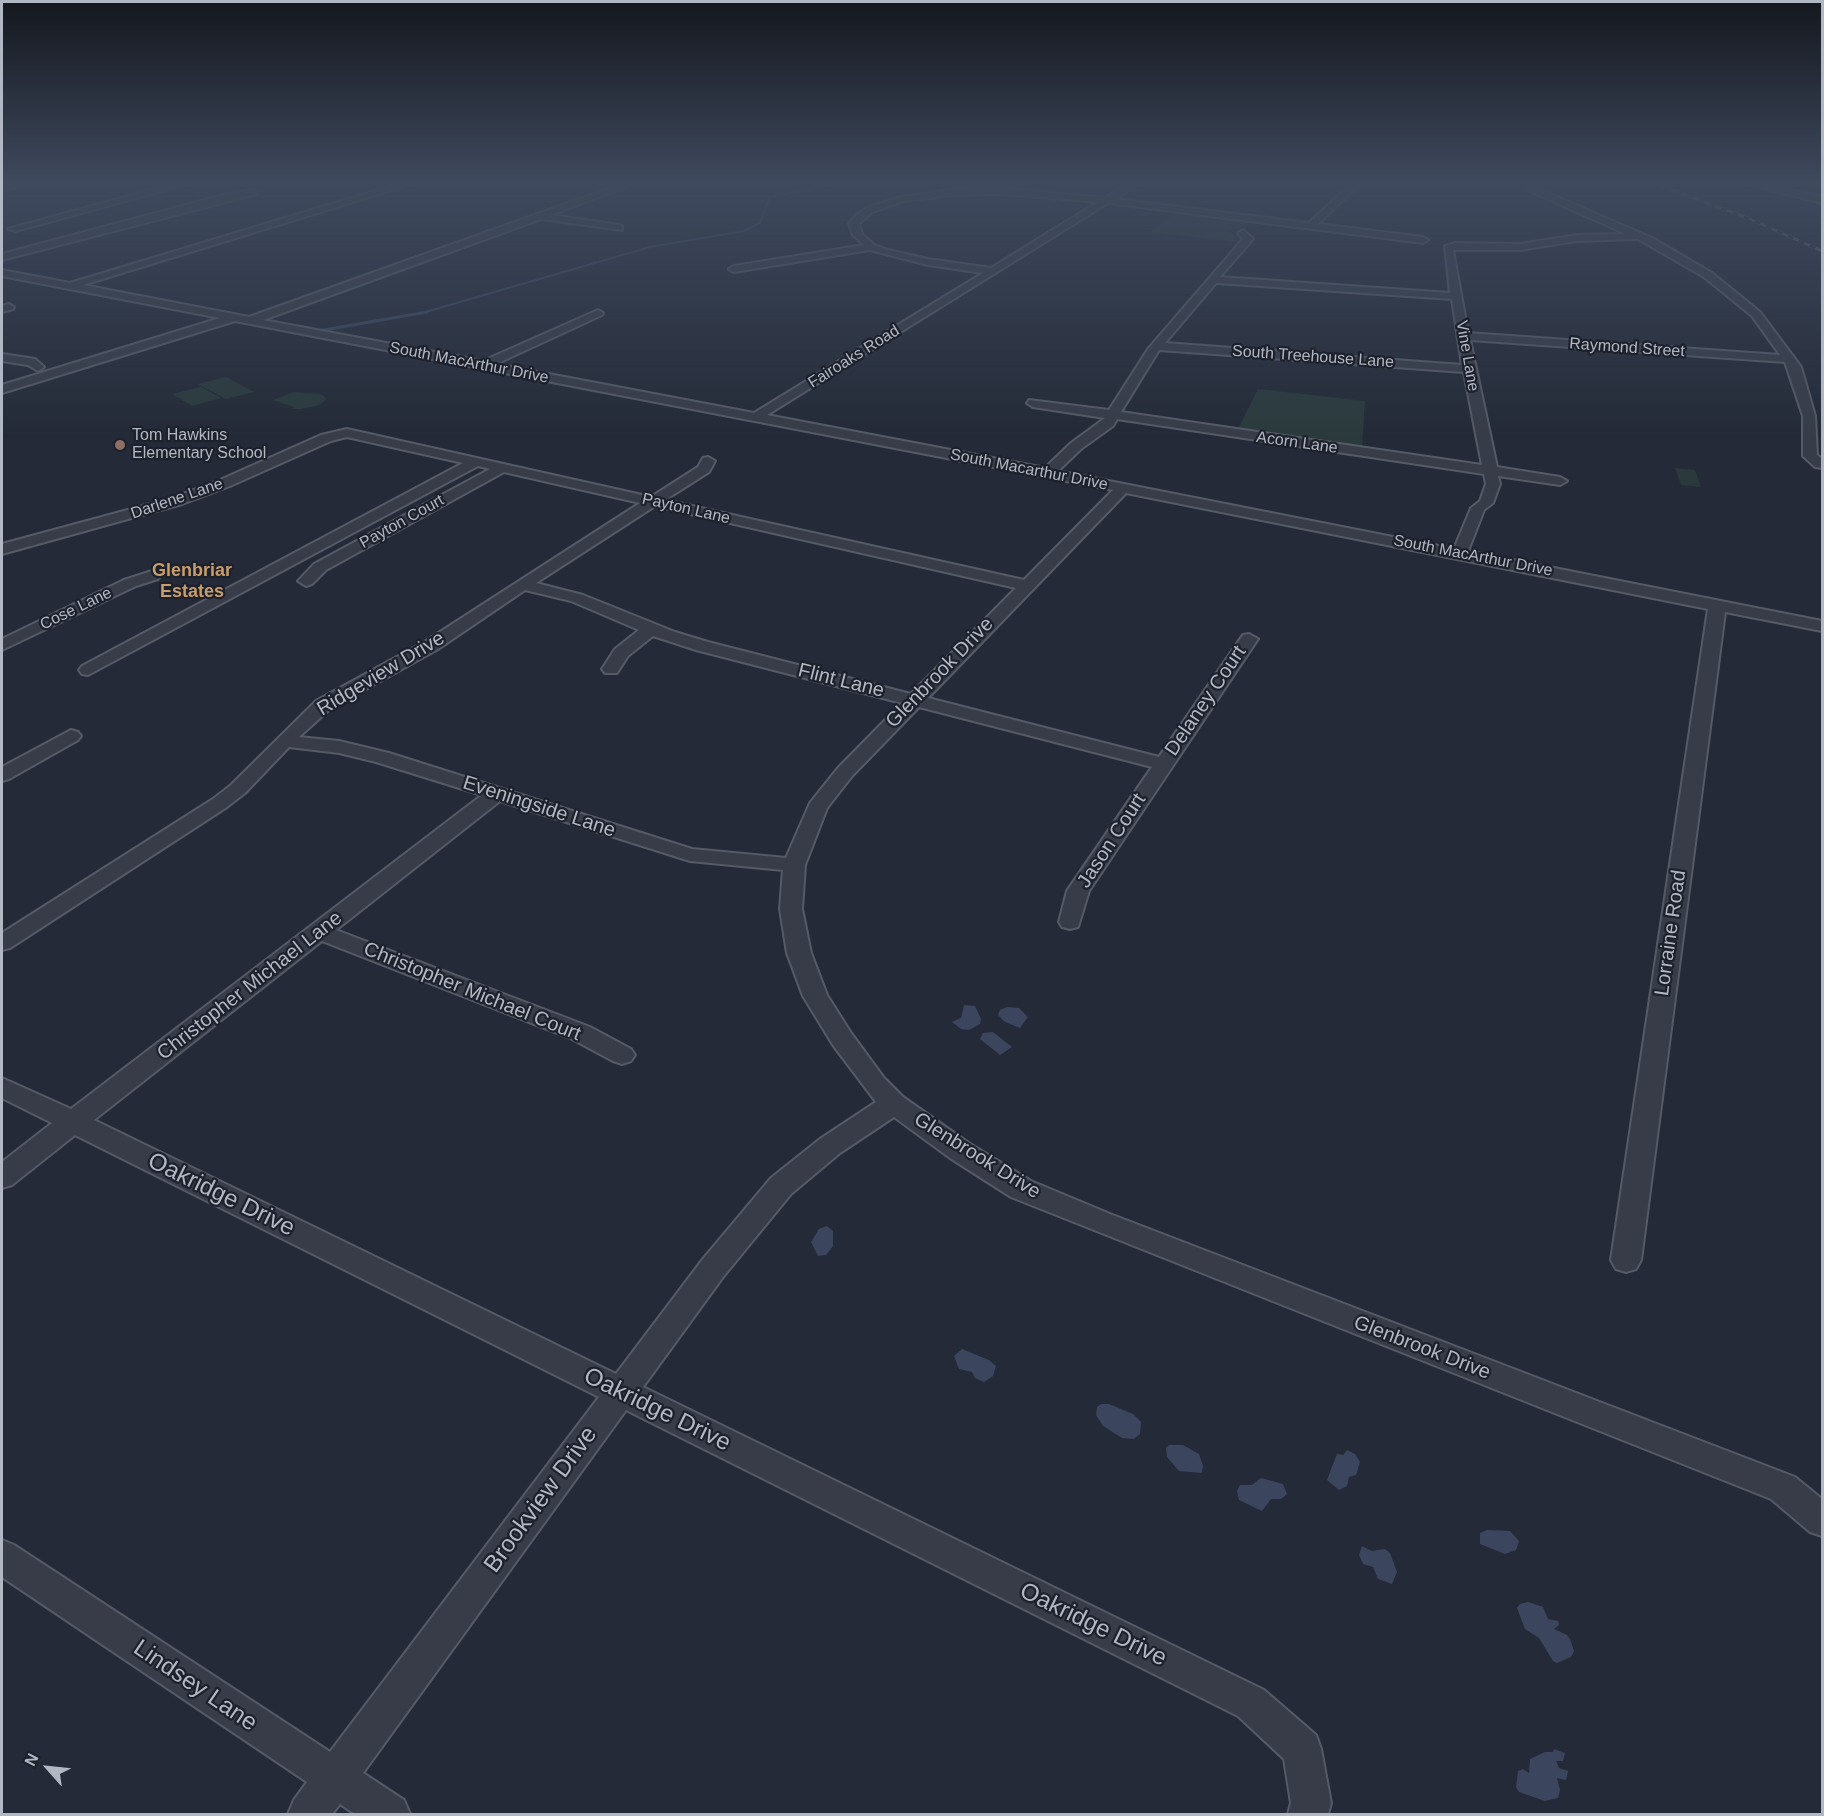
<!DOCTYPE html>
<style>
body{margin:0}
#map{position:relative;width:1824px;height:1816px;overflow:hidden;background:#242a37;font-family:Helvetica,sans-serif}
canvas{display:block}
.frame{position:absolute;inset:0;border:3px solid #b2b7c4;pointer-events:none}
.north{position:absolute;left:18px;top:1738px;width:60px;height:60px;-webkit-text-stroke:4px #1d212c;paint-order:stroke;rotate:297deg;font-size:16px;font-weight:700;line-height:24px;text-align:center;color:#b2b7c4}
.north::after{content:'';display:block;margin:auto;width:21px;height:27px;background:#b2b7c4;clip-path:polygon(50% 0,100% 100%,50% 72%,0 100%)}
</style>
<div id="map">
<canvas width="1824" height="1816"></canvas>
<div class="frame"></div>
<div class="north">N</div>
</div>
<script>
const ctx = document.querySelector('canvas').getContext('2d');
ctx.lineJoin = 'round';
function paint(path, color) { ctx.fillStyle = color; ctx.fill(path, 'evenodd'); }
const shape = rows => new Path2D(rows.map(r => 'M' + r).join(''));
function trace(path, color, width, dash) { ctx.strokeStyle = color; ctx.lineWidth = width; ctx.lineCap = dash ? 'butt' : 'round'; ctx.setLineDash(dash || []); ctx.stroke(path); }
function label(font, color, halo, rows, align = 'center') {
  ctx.font = font + ' Helvetica,sans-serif'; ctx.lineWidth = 4.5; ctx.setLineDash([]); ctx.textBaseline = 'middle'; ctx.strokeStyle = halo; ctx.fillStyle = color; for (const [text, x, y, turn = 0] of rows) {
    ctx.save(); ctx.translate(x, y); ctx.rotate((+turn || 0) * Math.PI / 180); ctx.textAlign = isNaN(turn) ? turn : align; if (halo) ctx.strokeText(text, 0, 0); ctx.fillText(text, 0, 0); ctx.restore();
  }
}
const green = shape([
 [1178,212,1250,220,1244,229,1227,231,1240,238,1239,242,1150,232],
 [226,377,254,392,226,399,198,384],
 [201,387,221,398,192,406,172,394],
 [1258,389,1365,401,1362,448,1238,429],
 [294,392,321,394,327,399,319,405,301,409,292,409,294,407,273,400],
 [1675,468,1695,470,1701,487,1681,485]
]);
const water = shape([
 [964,1005,975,1006,981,1019,980,1024,969,1030,961,1029,952,1022,961,1018],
 [1007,1007,1019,1008,1028,1017,1020,1028,1005,1022,998,1015,1000,1010],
 [993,1032,1012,1047,1000,1055,980,1039,983,1033],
 [827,1226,833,1231,833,1246,826,1255,818,1256,811,1242,819,1229],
 [962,1349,989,1360,996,1366,993,1376,984,1382,975,1378,972,1372,959,1369,954,1356],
 [1101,1404,1109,1404,1133,1414,1141,1422,1140,1434,1134,1439,1122,1438,1103,1426,1096,1415,1097,1407],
 [1169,1445,1183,1445,1199,1454,1203,1466,1202,1473,1179,1471,1167,1457,1166,1448],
 [1347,1450,1355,1454,1360,1462,1356,1475,1349,1477,1347,1486,1339,1490,1327,1480,1337,1454,1343,1455],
 [1261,1478,1283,1484,1287,1494,1281,1499,1271,1499,1262,1511,1239,1500,1237,1491,1240,1485,1252,1485],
 [1487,1530,1510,1531,1519,1541,1516,1550,1505,1554,1480,1544,1480,1533],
 [1362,1546,1372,1551,1385,1549,1390,1553,1397,1572,1392,1584,1378,1579,1373,1567,1363,1564,1359,1555],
 [1528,1602,1543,1607,1548,1619,1558,1621,1559,1625,1554,1629,1567,1635,1570,1639,1574,1651,1571,1657,1557,1663,1553,1661,1539,1638,1525,1629,1517,1608,1520,1604],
 [1554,1749,1565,1753,1563,1761,1556,1761,1559,1768,1568,1771,1566,1780,1557,1778,1560,1790,1558,1798,1545,1801,1519,1792,1516,1787,1518,1771,1523,1769,1529,1773,1530,1759,1545,1752,1553,1752]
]);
const streamFar1 = shape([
 [422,313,650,247,744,231,760,223,770,197,838,183]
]);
const stream = shape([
 [318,331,427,312]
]);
const minor = shape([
 [14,183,29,183,2,191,2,187,14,183],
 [176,183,191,183,16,231,8,229,176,183],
 [401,183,415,183,83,285,249,317,624,183,637,183,551,215,619,225,622,226,622,230,541,219,263,320,483,361,598,310,603,313,602,315,496,364,754,413,983,273,928,265,870,250,734,272,729,269,734,266,864,245,853,235,849,224,854,217,866,208,900,197,956,189,1001,188,1105,198,1128,183,1139,183,1115,199,1309,223,1352,183,1361,183,1318,224,1423,237,1428,240,1423,243,1108,203,767,415,1045,468,1071,443,1105,418,1033,407,1027,403,1029,400,1109,410,1148,349,1243,239,1238,233,1243,230,1253,239,1220,277,1450,293,1445,246,1456,243,1520,244,1577,235,1626,234,1525,189,1528,184,1654,239,1712,273,1760,312,1801,367,1815,416,1817,455,1822,459,1822,468,1815,467,1803,456,1803,416,1785,362,1470,340,1497,467,1560,477,1567,481,1560,485,1498,476,1500,484,1493,503,1484,510,1468,551,1822,621,1822,631,1725,612,1641,1260,1636,1269,1626,1272,1616,1269,1611,1260,1708,609,1126,493,928,698,1159,757,1243,635,1249,634,1258,639,1089,891,1078,927,1070,929,1062,927,1059,922,1067,891,1152,767,919,707,852,776,827,808,805,865,802,909,811,953,827,995,851,1033,884,1078,903,1097,970,1144,1031,1181,1110,1214,1795,1477,1822,1499,1822,1536,1810,1532,1771,1499,1011,1197,950,1158,894,1117,840,1153,791,1194,723,1277,643,1387,1264,1690,1316,1735,1321,1749,1331,1803,1328,1814,1288,1814,1291,1803,1284,1759,1238,1716,626,1410,363,1773,404,1800,410,1814,355,1814,340,1804,332,1814,288,1814,294,1800,307,1782,2,1577,2,1540,14,1545,330,1752,599,1397,75,1135,12,1185,2,1188,2,1162,52,1123,2,1098,2,1078,71,1109,482,795,376,762,339,753,289,747,245,793,227,807,10,948,2,950,2,933,213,799,231,785,316,701,426,641,640,503,504,472,326,570,312,584,306,586,298,581,314,564,490,469,478,466,88,675,82,674,79,670,82,666,463,463,347,437,331,441,230,486,182,504,2,554,2,544,172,498,220,480,321,435,347,429,651,497,698,467,703,458,708,457,715,461,709,472,665,500,1024,580,1113,490,235,321,2,393,2,385,220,318,2,276,2,270,70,283,401,183],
 [1001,194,1098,202,991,268,928,259,888,250,874,245,862,234,859,224,872,212,904,201,956,195,1001,194],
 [1638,239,1704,277,1752,316,1780,355,1468,333,1453,250,1520,250,1577,241,1638,239],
 [1216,283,1452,299,1462,365,1165,343,1216,283],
 [1159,350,1464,372,1482,465,1121,412,1159,350],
 [1117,419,1484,474,1486,484,1480,501,1471,508,1454,549,1058,471,1081,449,1113,426,1117,419],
 [655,506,1016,588,911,694,708,642,675,632,583,595,536,583,655,506],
 [525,590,571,601,639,630,615,649,602,669,605,673,617,673,628,656,653,636,696,650,902,703,838,768,810,803,786,858,692,849,389,753,339,741,299,737,330,709,438,649,525,590],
 [500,801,690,861,783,870,780,909,787,953,803,996,833,1045,876,1102,820,1139,771,1178,703,1259,616,1374,94,1120,322,941,572,1039,613,1061,622,1064,631,1061,635,1055,631,1049,590,1027,336,930,500,801],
 [1744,183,1761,183,1822,197,1822,203,1744,183],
 [254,189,257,194,2,260,2,254,227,194,254,189],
 [9,304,14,307,13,309,2,312,2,306,9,304],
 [2,354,35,359,44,367,38,371,28,365,2,361,2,354],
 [152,571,160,576,158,579,136,586,2,650,2,639,124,580,152,571],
 [71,730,78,732,81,736,78,740,9,779,2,781,2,767,71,730]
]);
const rail = shape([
 [1654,183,1750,219,1822,251]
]);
const markers = [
 [120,445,6,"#8d6e63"]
];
const farStreetnames = [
 ["Raymond Street",1627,348,4],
 ["Vine Lane",1467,356,80],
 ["Fairoaks Road",854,357,-32],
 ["South Treehouse Lane",1313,357,4],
 ["South MacArthur Drive",469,363,11],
 ["Acorn Lane",1297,443,8],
 ["South Macarthur Drive",1029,470,11],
 ["Darlene Lane",177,499,-19],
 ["Payton Lane",686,509,13],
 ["Payton Court",402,522,-29],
 ["South MacArthur Drive",1473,556,11],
 ["Cose Lane",76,609,-26]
];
const farPoinames = [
 ["Tom Hawkins",132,436],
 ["Elementary School",132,454]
];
const farNeighbourhoodnames = [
 ["Glenbriar",192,571],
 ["Estates",192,592]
];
const streetNames = [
 ["Glenbrook Drive",940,673,-46],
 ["Ridgeview Drive",381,674,-31],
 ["Flint Lane",841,681,14],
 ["Delaney Court",1206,701,-56],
 ["Eveningside Lane",539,807,18],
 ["Jason Court",1112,841,-57],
 ["Lorraine Road",1671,933,-82],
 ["Christopher Michael Lane",250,986,-38],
 ["Christopher Michael Court",472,992,22],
 ["Glenbrook Drive",977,1156,32],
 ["Glenbrook Drive",1422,1348,21]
];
const nearStreetnames = [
 ["Oakridge Drive",221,1195,26],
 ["Oakridge Drive",657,1410,26],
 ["Brookview Drive",541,1500,-54],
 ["Oakridge Drive",1093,1625,26],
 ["Lindsey Lane",195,1686,34]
];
paint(green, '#2a3a3c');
paint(water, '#3b465e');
trace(streamFar1, '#3b465e', 2);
trace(stream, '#3b465e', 3);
trace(minor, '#555a66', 4);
paint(minor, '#373c48');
trace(rail, '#5c6270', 3);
trace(rail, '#1d212c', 2, [6]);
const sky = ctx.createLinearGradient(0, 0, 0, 438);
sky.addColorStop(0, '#14171e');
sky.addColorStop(0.42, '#3f4a5e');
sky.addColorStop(1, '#3f4a5e00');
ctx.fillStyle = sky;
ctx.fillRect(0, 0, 1824, 438);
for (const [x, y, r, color] of markers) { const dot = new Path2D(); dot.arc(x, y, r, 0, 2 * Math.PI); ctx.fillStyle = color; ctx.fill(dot); trace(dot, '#1d212c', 2); }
label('16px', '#b2b7c4', '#1d212c', farStreetnames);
label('16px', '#b2b7c4', '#1d212c', farPoinames, 'left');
label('bold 18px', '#c79d6b', '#1d212c', farNeighbourhoodnames);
label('20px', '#b2b7c4', '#1d212c', streetNames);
label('24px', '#b2b7c4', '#1d212c', nearStreetnames);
</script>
